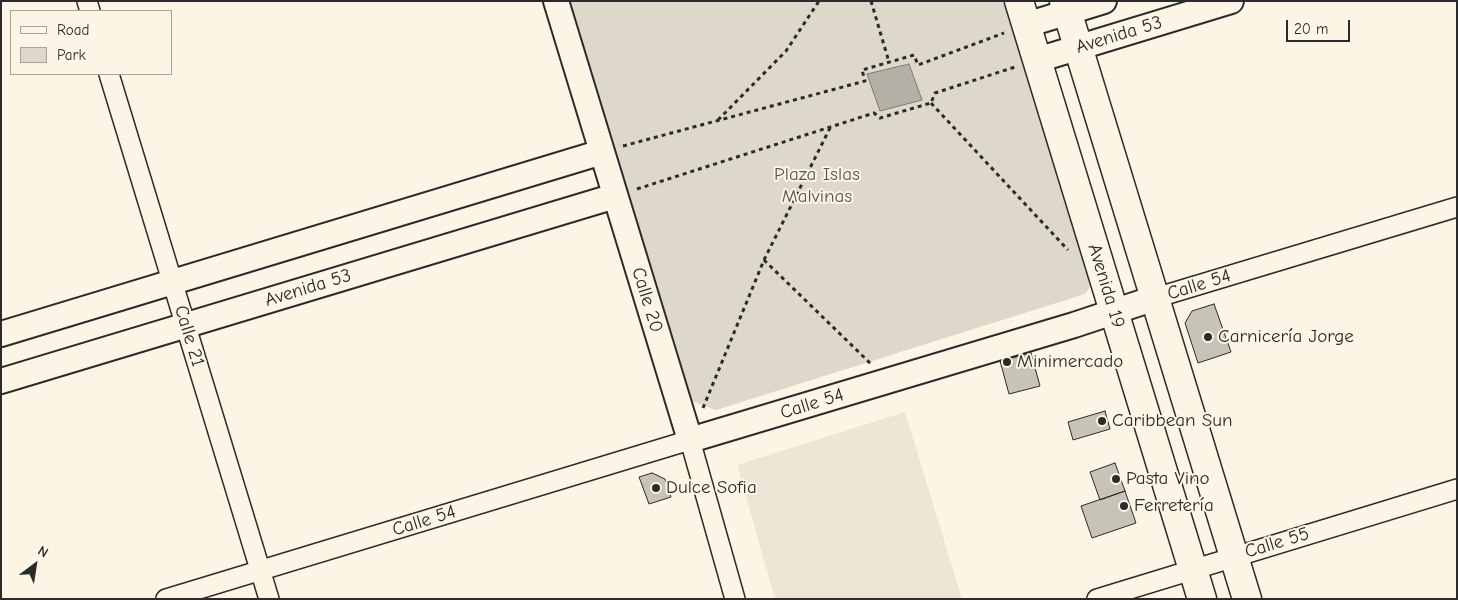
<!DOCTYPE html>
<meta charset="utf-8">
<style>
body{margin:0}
#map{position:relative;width:1458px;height:600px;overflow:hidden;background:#fcf5e5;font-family:"Comic Neue",sans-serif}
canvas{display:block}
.frame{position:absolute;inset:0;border:2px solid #2b2b2b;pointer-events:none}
.legend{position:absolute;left:10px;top:10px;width:162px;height:65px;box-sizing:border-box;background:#fcf5e5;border:1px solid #a8a49b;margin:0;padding:6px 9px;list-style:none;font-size:15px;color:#2b2b2b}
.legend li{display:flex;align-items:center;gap:10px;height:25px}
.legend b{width:25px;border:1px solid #a8a49b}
.north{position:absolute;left:10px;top:540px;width:50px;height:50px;-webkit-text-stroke:4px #fcf5e5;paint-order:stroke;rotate:31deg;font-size:14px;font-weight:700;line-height:20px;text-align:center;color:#2b2b2b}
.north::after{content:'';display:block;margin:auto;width:18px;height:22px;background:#2b2b2b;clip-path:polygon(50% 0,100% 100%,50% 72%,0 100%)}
.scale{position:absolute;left:1286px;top:20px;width:64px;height:22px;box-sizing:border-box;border:2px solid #2b2b2b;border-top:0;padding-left:6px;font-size:15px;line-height:18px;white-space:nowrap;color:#2b2b2b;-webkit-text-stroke:4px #fcf5e5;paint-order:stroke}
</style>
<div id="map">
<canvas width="1458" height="600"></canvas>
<div class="frame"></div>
<ul class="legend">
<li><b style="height:6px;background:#fcf5e5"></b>Road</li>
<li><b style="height:14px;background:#ded8ca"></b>Park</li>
</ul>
<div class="north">N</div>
<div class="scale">20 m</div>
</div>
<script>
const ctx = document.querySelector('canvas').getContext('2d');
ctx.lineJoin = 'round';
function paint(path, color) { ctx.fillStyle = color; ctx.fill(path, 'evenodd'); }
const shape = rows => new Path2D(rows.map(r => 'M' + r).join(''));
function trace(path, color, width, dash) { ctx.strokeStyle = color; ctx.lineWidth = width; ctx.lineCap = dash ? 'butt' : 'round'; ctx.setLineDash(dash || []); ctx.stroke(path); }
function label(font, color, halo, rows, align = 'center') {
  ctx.font = font + ' "Comic Neue",sans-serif'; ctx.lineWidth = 4; ctx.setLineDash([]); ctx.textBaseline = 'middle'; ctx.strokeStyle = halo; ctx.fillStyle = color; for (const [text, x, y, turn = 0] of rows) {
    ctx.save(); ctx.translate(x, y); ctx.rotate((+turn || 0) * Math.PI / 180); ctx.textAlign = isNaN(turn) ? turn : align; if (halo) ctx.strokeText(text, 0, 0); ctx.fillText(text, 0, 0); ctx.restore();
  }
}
const built = shape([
 [905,412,962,599,775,599,737,465]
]);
const green = shape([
 [570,1,1011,1,1095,279,1085,294,716,410,689,400]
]);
const water = shape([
 [909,64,922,100,880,111,867,74,909,64]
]);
const building = shape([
 [1214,304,1231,352,1198,363,1185,323,1192,311,1214,304],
 [1031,353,1040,386,1009,394,1000,361,1031,353],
 [1105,411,1110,429,1073,440,1068,422,1105,411],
 [1115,463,1125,491,1100,500,1090,472,1115,463],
 [652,473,665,479,671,497,649,504,639,477,652,473],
 [1125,491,1136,523,1092,538,1081,506,1125,491]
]);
const path = shape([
 [871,1,889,62],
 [931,103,1068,250],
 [718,120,786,51,819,1],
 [623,146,865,81,862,70,914,55,918,65,1004,33],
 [637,189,874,113,880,118,931,103,935,93,1015,67],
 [764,260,830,128],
 [703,408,764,260,871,364]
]);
const minor = shape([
 [87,1,90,11],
 [109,74,269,599],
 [1155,298,1457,207],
 [166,599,690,440,735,599],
 [1097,599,1457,489]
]);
const tertiary = shape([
 [556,1,690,440,1074,325,1155,298],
 [1026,25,1104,1],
 [1037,60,1231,1],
 [1,334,602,152],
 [1,381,615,196]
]);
const secondary = shape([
 [1019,1,1202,599],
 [1064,1,1247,599]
]);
const markers = [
 [1208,337,5,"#2b2b2b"],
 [1007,362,5,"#2b2b2b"],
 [1102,421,5,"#2b2b2b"],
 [1116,479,5,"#2b2b2b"],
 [656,488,5,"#2b2b2b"],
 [1124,506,5,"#2b2b2b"]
];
const streetNames = [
 ["Avenida 53",1119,35,-17],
 ["Calle 54",1199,285,-17],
 ["Avenida 19",1106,286,73],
 ["Avenida 53",308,288,-17],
 ["Calle 20",647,300,73],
 ["Calle 21",189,336,73],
 ["Calle 54",812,404,-17],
 ["Calle 54",424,521,-17],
 ["Calle 55",1277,543,-17]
];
const parkNames = [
 ["Plaza Islas",817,175],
 ["Malvinas",817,197]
];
const poiNames = [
 ["Carnicería Jorge",1218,337],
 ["Minimercado",1017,362],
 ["Caribbean Sun",1112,421],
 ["Pasta Vino",1126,479],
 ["Dulce Sofia",666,488],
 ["Ferretería",1134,506]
];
paint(built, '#ece6d7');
paint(green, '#ded8ca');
paint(water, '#b4b0a5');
trace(water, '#7d7b74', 1);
paint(building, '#c8c3b7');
trace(building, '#2b2b2b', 1);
trace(minor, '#2b2b2b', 22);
trace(tertiary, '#2b2b2b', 28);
trace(secondary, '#2b2b2b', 31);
trace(path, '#2b2b2b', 3, [4, 4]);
trace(minor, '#fcf5e5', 19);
trace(tertiary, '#fcf5e5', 24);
trace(secondary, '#fcf5e5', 28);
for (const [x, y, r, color] of markers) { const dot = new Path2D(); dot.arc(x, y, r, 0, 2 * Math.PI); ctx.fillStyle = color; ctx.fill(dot); trace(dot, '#fcf5e5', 2); }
label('19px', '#2b2b2b', '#fcf5e5', streetNames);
label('19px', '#585653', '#fcf5e5', parkNames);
label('19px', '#2b2b2b', '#fcf5e5', poiNames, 'left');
</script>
